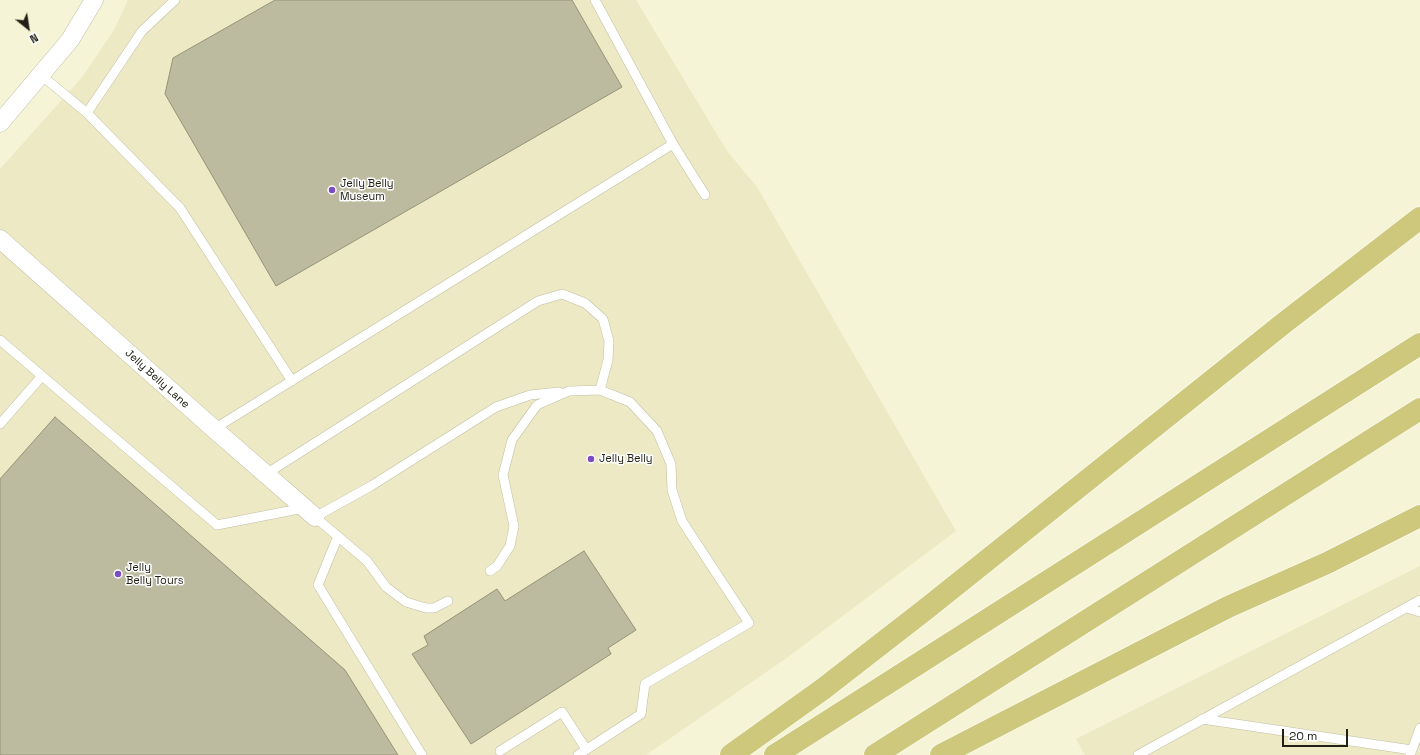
<!DOCTYPE html>
<style>
body{margin:0}
#map{position:relative;width:1420px;height:755px;overflow:hidden;background:#f6f4d6;font-family:"Space Grotesk",sans-serif}
canvas{display:block}
.north{position:absolute;left:8px;top:8px;width:40px;height:40px;-webkit-text-stroke:3px #fff;paint-order:stroke;rotate:150deg;font-size:11px;font-weight:700;line-height:16px;text-align:center;color:#202015}
.north::after{content:'';display:block;margin:auto;width:14px;height:18px;background:#202015;clip-path:polygon(50% 0,100% 100%,50% 72%,0 100%)}
.scale{position:absolute;left:1282px;top:729px;width:66px;height:18px;box-sizing:border-box;border:2px solid #202015;border-top:0;padding-left:5px;font-size:12px;line-height:14px;white-space:nowrap;color:#202015;-webkit-text-stroke:3px #fff;paint-order:stroke}
</style>
<div id="map">
<canvas width="1420" height="755"></canvas>
<div class="north">N</div>
<div class="scale">20 m</div>
</div>
<script>
const ctx = document.querySelector('canvas').getContext('2d');
ctx.lineJoin = 'round';
function paint(path, color) { ctx.fillStyle = color; ctx.fill(path, 'evenodd'); }
const shape = rows => new Path2D(rows.map(r => 'M' + r).join(''));
function trace(path, color, width, dash) { ctx.strokeStyle = color; ctx.lineWidth = width; ctx.lineCap = dash ? 'butt' : 'round'; ctx.setLineDash(dash || []); ctx.stroke(path); }
function label(font, color, halo, rows, align = 'center') {
  ctx.font = font + ' "Space Grotesk",sans-serif'; ctx.lineWidth = 3; ctx.setLineDash([]); ctx.textBaseline = 'middle'; ctx.strokeStyle = halo; ctx.fillStyle = color; for (const [text, x, y, turn = 0] of rows) {
    ctx.save(); ctx.translate(x, y); ctx.rotate((+turn || 0) * Math.PI / 180); ctx.textAlign = isNaN(turn) ? turn : align; if (halo) ctx.strokeText(text, 0, 0); ctx.fillText(text, 0, 0); ctx.restore();
  }
}
const built = shape([
 [128,0,636,0,727,151,757,187,956,531,788,657,646,755,0,755,0,169,83,76,114,30],
 [1420,566,1420,755,1085,755,1076,739]
]);
const building = shape([
 [275,0,572,0,622,87,276,286,165,94,173,58,275,0],
 [55,417,345,670,398,755,0,755,0,479,55,417],
 [584,551,636,630,608,648,611,654,471,744,412,654,428,645,424,636,497,589,505,601,584,551]
]);
const lane = shape([
 [595,0,673,144],
 [41,75,87,113,180,208,292,381],
 [87,113,142,31,175,0],
 [0,340,217,525,304,508],
 [0,424,42,376],
 [214,429,673,144,705,195],
 [266,474,538,301,562,294,585,303,603,319,609,341,608,360,600,390],
 [338,536,318,585,422,755],
 [490,571,497,566,510,546,514,526,503,475,512,440,537,405,569,391,600,390,630,402,657,431,671,464,672,490,682,521,749,623,645,684,641,714,578,755],
 [448,601,434,608,426,608,406,602,386,587,367,561,315,517,371,486,496,407,530,395,559,392],
 [1406,608,1420,612],
 [1202,719,1412,750,1410,755],
 [1412,750,1420,728],
 [500,751,562,712,586,749],
 [1138,755,1420,600]
]);
const street = shape([
 [0,123,70,40,94,0],
 [0,239,214,429,315,517]
]);
const highway = shape([
 [731,755,823,689,926,609,1284,323,1420,218],
 [775,755,1420,344],
 [875,755,1420,409],
 [941,755,1228,607,1327,563,1420,516]
]);
const markers = [
 [332,190,4,"#7c4cc4"],
 [591,459,4,"#7c4cc4"],
 [118,574,4,"#7c4cc4"]
];
const poiNames = [
 ["Jelly Belly",340,184],
 ["Museum",340,197],
 ["Jelly Belly",599,459],
 ["Jelly",126,568],
 ["Belly Tours",126,581]
];
const streetNames = [
 ["Jelly Belly Lane",157,379,42]
];
paint(built, '#ece9c4');
paint(building, '#bdbb9f');
trace(building, '#969478', 1);
trace(lane, '#c0bfa2', 10);
trace(street, '#c0bfa2', 19);
trace(highway, '#fff', 23);
trace(lane, '#fff', 9);
trace(street, '#fff', 18);
trace(highway, '#cec87c', 22);
for (const [x, y, r, color] of markers) { const dot = new Path2D(); dot.arc(x, y, r, 0, 2 * Math.PI); ctx.fillStyle = color; ctx.fill(dot); trace(dot, '#fff', 1.5); }
label('11px', '#202015', '#fff', poiNames, 'left');
label('11px', '#202015', '#fff', streetNames);
</script>
